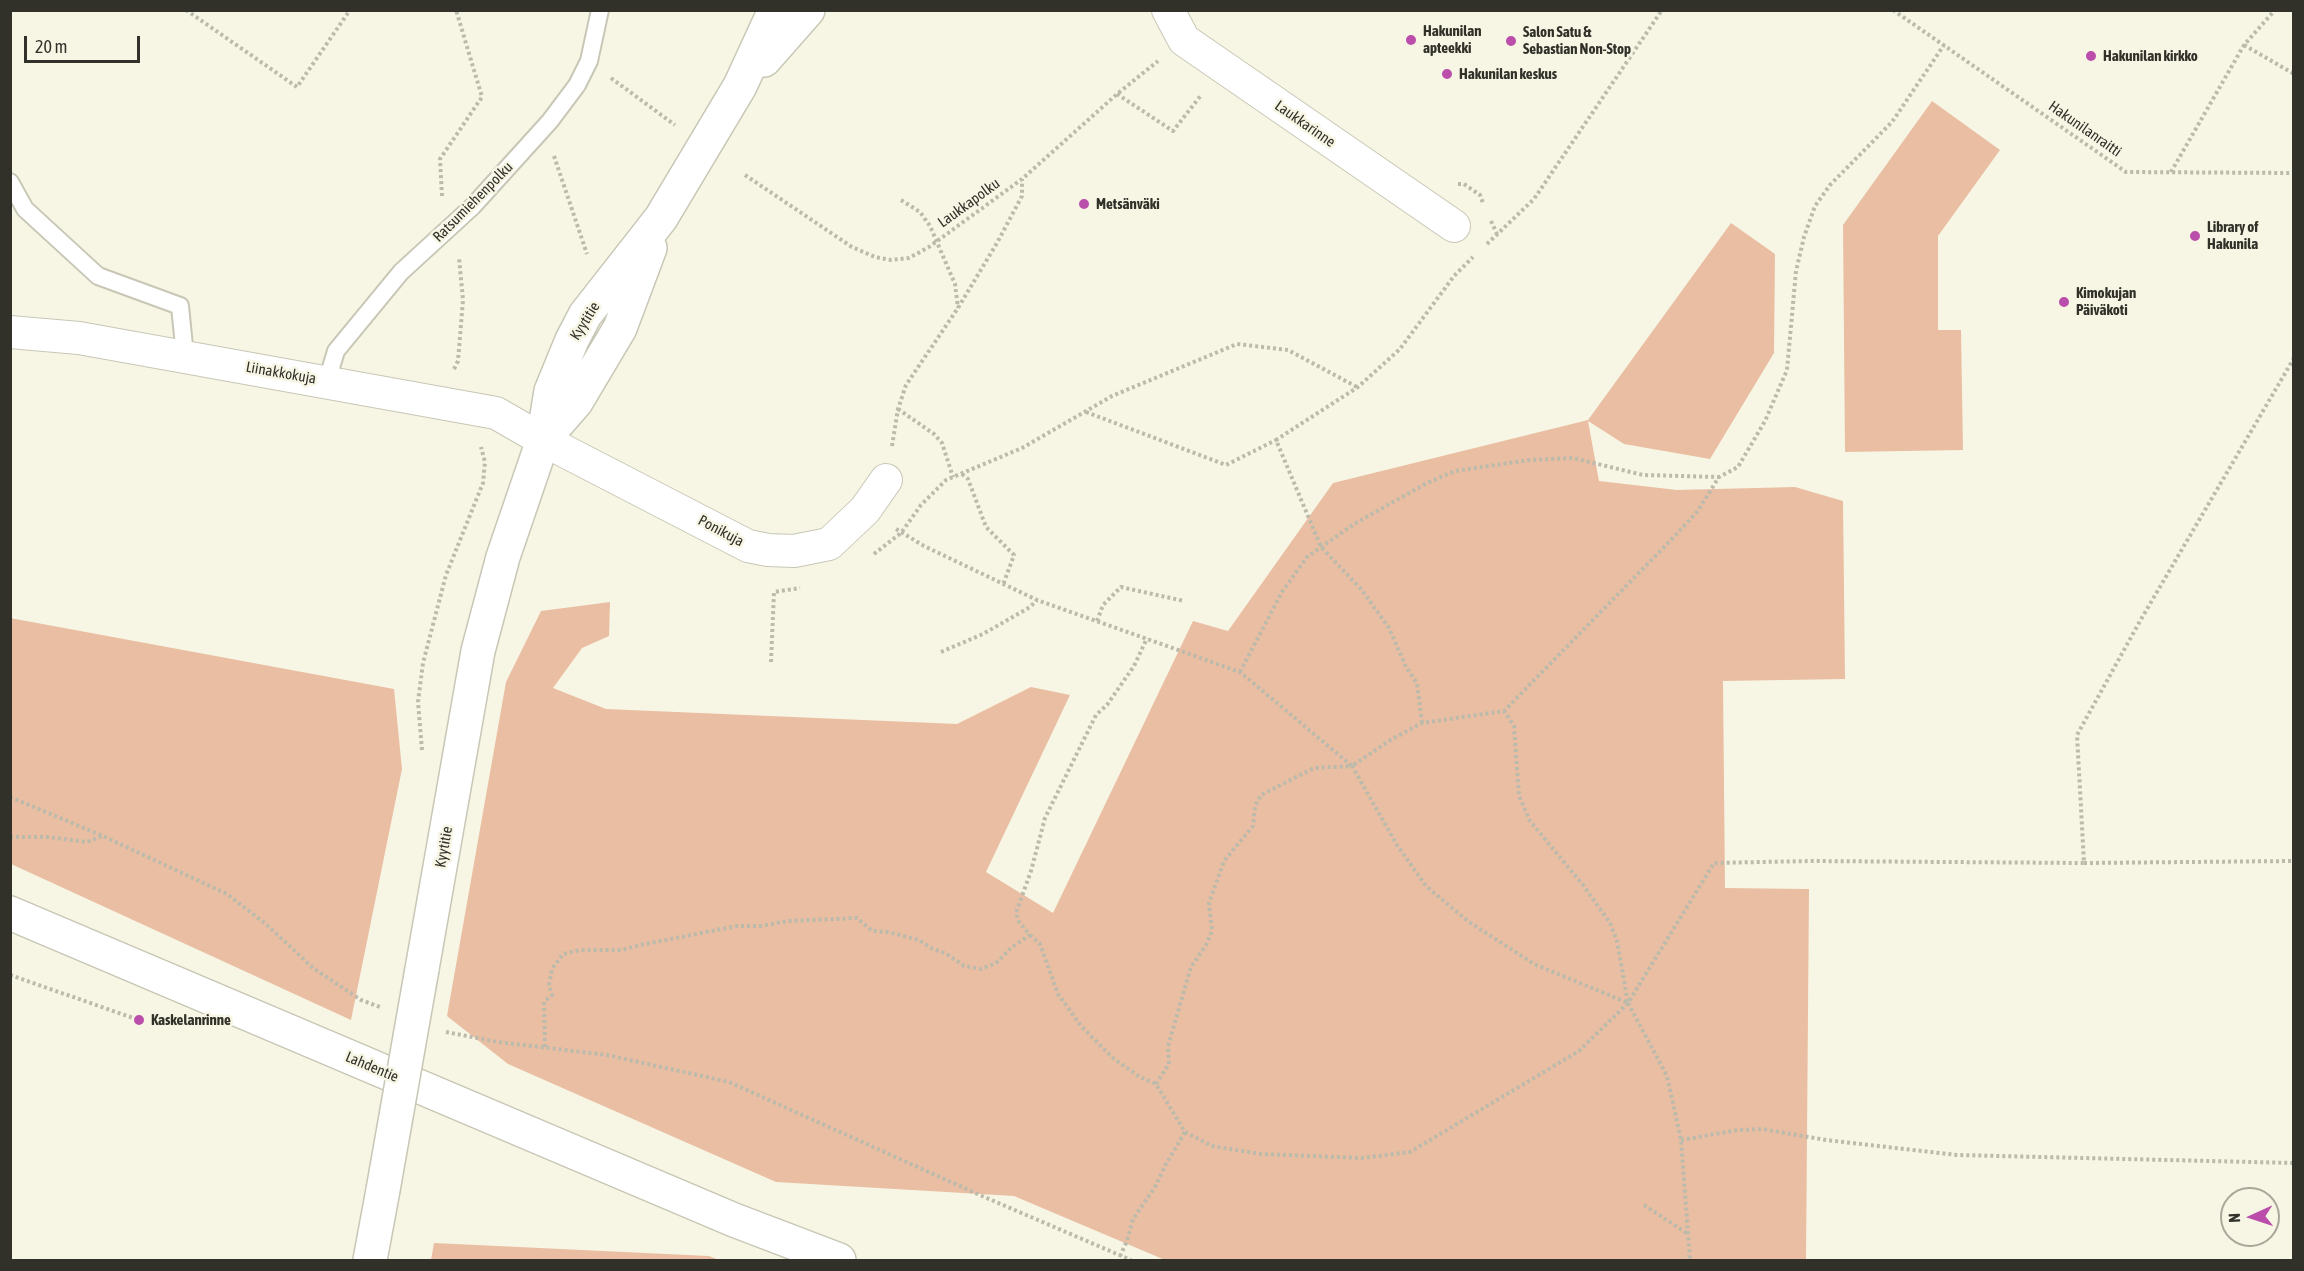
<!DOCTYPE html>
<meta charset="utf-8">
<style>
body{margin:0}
#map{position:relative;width:2304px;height:1271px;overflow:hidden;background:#f7f6e4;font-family:"Asap Condensed",sans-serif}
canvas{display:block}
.frame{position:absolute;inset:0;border:12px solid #31312a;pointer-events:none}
.north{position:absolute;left:2220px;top:1187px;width:60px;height:60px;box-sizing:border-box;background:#f7f6e4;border:2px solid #a8a79a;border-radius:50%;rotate:267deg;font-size:16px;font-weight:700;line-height:24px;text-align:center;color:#31312a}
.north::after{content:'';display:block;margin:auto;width:21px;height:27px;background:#bb4dab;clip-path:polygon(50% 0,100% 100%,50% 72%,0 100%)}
.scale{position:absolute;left:24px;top:36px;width:116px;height:27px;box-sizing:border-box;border:3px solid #31312a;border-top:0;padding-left:8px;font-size:18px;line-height:21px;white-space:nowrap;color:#31312a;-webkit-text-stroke:4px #f7f6e4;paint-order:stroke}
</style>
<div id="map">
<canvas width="2304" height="1271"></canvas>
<div class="frame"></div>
<div class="north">N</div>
<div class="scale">20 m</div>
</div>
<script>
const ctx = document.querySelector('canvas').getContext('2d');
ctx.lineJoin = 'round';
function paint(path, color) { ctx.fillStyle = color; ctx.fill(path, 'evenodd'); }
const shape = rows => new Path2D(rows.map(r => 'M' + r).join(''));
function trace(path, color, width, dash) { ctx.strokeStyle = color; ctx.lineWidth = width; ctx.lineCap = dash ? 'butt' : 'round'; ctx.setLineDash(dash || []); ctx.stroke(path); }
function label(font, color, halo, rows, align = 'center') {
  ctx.font = font + ' "Asap Condensed",sans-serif'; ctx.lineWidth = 5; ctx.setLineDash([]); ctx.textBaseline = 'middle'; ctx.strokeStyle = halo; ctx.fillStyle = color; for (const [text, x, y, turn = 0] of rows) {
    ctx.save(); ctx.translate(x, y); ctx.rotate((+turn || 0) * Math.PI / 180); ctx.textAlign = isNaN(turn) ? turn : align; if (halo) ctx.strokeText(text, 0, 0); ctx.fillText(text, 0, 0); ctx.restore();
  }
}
const green = shape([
 [1932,101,2000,150,1938,236,1938,330,1961,330,1963,450,1845,452,1843,225],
 [1731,223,1775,254,1774,353,1710,459,1624,444,1588,421,1599,481,1677,490,1795,487,1843,501,1845,679,1723,681,1725,888,1809,889,1806,1260,1165,1260,1014,1196,776,1182,508,1064,447,1016,506,682,541,611,610,602,609,636,582,648,553,688,606,709,957,724,1031,687,1070,695,986,872,1053,913,1193,621,1228,631,1333,483,1588,420],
 [10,618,394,689,402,769,351,1020,11,864],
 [434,1243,709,1256,719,1260,431,1260]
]);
const path = shape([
 [186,10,297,87,350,10],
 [1893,10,2126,172,2294,173],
 [2244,45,2294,74],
 [611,78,675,125],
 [1117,94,1173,131,1202,94],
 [554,156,587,254],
 [2171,172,2244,45,2275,10],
 [745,175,852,247,875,257,891,260,909,258,929,247,1022,179,1117,94,1158,61],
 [1458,184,1464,184,1480,195,1483,203],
 [442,196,440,159,482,97,456,10],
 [901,200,920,212,930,226,955,284,958,308],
 [1491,221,1497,234],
 [1487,244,1534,199,1662,10],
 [454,369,458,361,463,300,459,258],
 [898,409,934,434,942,443,953,477],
 [1086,412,1226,465,1276,440],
 [892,446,898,409,906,385,958,308,997,243,1022,196,1022,179],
 [962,474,968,479,986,527,1014,555,1003,585],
 [896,529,924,546,1037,600,1240,672,1352,766,1392,739,1422,723,1504,711,1670,541,1697,512,1719,477,1738,467,1765,421,1787,370,1796,271,1804,237,1815,206,1830,185,1892,122,1944,45],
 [874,554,901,533,921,505,946,480,1022,448,1112,396,1237,344,1288,350,1357,387],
 [1097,621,1103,605,1121,587,1184,601],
 [941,652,983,634,1030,607,1037,600],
 [771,662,774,592,800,588],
 [1240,672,1282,592,1307,557,1354,524,1427,483,1455,471,1529,460,1573,458,1643,475,1719,477],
 [1422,723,1417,683,1406,667,1389,628,1361,589,1321,547,1276,440,1358,387,1400,349,1454,276,1473,257],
 [422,750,418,702,423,663,446,575,483,483,485,462,481,447],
 [10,797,103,836,227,894,267,925,313,968,361,1000,380,1007],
 [10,837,48,837,87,842,102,836],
 [2084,863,2294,861],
 [1030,935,1040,944,1058,994,1081,1026,1114,1059,1140,1077,1156,1084,1185,1132,1166,1164,1155,1187,1133,1219,1127,1241,1120,1256],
 [10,975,139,1020],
 [1628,1003,1667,1076,1681,1140,1690,1260],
 [446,1032,498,1042,607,1055,729,1082,982,1196,1131,1260],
 [545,1047,544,1002,552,995,549,985,552,969,563,954,580,950,622,950,640,945,737,926,761,926,788,921,857,918,872,931,888,932,919,940,931,948,947,954,964,966,981,969,996,963,1012,947,1030,935,1019,922,1016,913,1031,871,1045,818,1096,715,1107,705,1134,666,1147,638],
 [1156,1084,1169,1064,1168,1046,1191,967,1206,945,1212,931,1209,903,1224,861,1253,826,1255,806,1261,795,1314,768,1352,766,1397,845,1426,886,1469,922,1534,964,1628,1003,1617,941,1610,923,1583,885,1530,821,1519,796,1514,726,1504,711],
 [1185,1132,1212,1146,1261,1154,1362,1158,1410,1152,1579,1051,1628,1003,1714,863,1811,861,2084,863,2077,735,2140,621,2294,358],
 [1681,1140,1738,1130,1762,1129,1826,1140,1957,1155,2294,1163],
 [1644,1205,1688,1234]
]);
const lane = shape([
 [10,182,25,209,98,276,180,306,185,356],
 [327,381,336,351,401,272,473,206,550,121,577,85,589,61,600,10]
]);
const street = shape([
 [1168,10,1184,40,1454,226],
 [10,332,79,338,496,413,543,440,748,546,768,550,794,551,829,544,865,510,886,480]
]);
const secondary = shape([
 [764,60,808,10],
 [543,440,576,402,620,328,650,248],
 [10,913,734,1220,839,1260],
 [422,969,478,651,503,557,543,440,551,391,572,340,585,315,661,218,740,86,775,10],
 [370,1260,383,1190]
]);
const secondaryBridge = shape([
 [383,1190,422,969]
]);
const markers = [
 [1411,40,6,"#bb4dab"],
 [1511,41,6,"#bb4dab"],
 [2091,56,6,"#bb4dab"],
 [1447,74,6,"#bb4dab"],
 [1084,204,6,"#bb4dab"],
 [2195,236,6,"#bb4dab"],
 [2064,302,6,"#bb4dab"],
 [139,1020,6,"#bb4dab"]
];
const poiNames = [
 ["Hakunilan",1423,31],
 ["apteekki",1423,48],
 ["Salon Satu &",1523,32],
 ["Sebastian Non-Stop",1523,49],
 ["Hakunilan kirkko",2103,56],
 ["Hakunilan keskus",1459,74],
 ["Metsänväki",1096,204],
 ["Library of",2207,227],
 ["Hakunila",2207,244],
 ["Kimokujan",2076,293],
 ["Päiväkoti",2076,310],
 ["Kaskelanrinne",151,1020]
];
const streetNames = [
 ["Laukkarinne",1305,124,35],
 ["Hakunilanraitti",2085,129,35],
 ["Ratsumiehenpolku",473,202,-45],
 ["Laukkapolku",969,203,-36],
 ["Kyytitie",585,321,-58],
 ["Liinakkokuja",281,373,10],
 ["Ponikuja",721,531,28],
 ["Kyytitie",444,847,-80],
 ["Lahdentie",372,1067,23]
];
paint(green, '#eabea3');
trace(lane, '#c8c7b6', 20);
trace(street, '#c8c7b6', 34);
trace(secondary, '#c8c7b6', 36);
trace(path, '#bbbaab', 4, [3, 3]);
trace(lane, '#fff', 16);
trace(street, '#fff', 32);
trace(secondary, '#fff', 33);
trace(secondaryBridge, '#c8c7b6', 36, []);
trace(secondaryBridge, '#fff', 33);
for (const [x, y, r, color] of markers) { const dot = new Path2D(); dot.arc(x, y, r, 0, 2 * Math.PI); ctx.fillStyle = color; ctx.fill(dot); trace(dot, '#f7f6e4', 2); }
label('bold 15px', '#31312a', '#f7f6e4', poiNames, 'left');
label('15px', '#31312a', '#f7f6e4', streetNames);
</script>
